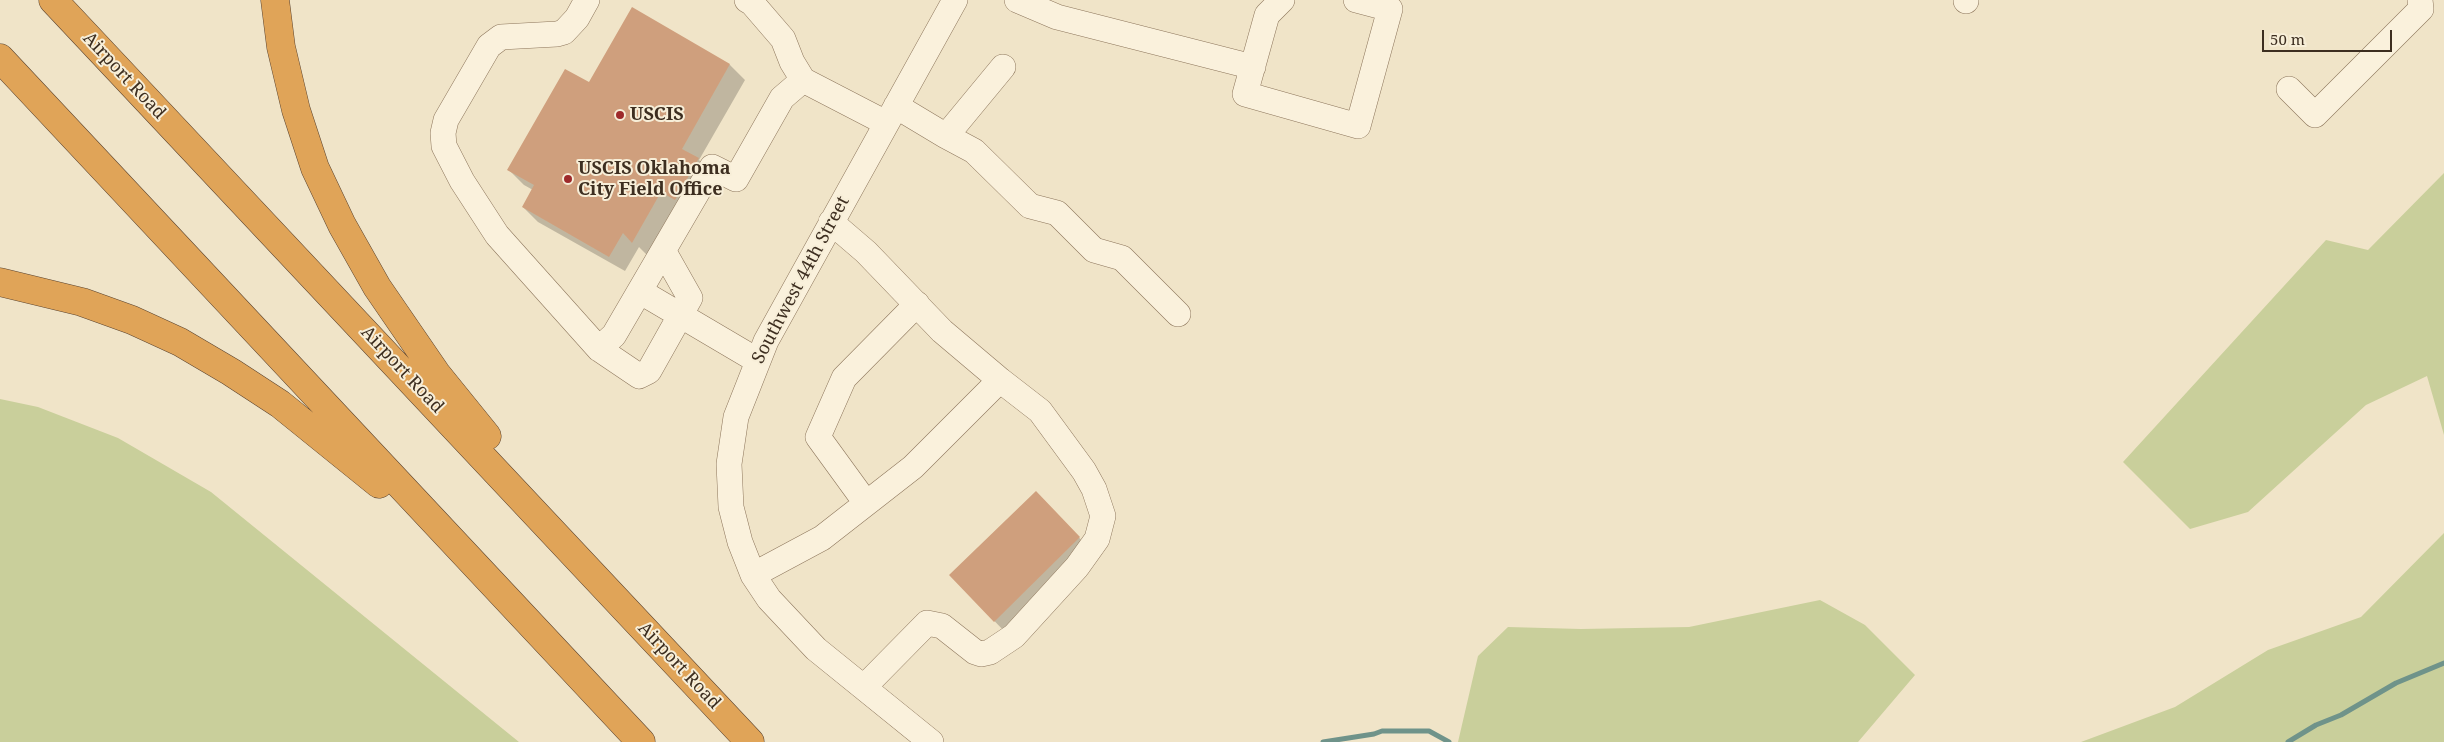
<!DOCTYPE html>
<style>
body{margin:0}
#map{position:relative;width:2444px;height:742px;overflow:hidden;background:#f0e4c8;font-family:"Noto Serif",serif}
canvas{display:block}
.scale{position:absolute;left:2262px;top:30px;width:130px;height:22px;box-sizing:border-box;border:2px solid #3d2e20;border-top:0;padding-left:6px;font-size:15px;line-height:18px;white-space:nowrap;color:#3d2e20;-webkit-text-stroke:4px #f7eed8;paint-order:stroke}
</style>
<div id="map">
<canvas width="2444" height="742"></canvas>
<div class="scale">50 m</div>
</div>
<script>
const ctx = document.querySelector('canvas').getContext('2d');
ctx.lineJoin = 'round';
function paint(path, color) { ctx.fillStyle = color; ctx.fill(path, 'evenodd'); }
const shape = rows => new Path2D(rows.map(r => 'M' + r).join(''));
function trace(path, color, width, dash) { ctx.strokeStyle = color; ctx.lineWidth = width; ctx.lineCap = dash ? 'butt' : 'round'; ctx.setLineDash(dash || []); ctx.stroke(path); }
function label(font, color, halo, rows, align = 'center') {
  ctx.font = font + ' "Noto Serif",serif'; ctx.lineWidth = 4; ctx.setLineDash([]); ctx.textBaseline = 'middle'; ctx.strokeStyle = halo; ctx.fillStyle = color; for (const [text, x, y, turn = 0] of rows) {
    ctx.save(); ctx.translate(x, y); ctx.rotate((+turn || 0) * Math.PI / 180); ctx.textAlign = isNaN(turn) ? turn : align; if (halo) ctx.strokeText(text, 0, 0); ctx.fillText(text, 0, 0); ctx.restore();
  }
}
const green = shape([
 [2444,173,2444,435,2427,376,2366,405,2248,512,2190,529,2123,462,2326,240,2368,250],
 [0,399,38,407,118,438,211,492,519,742,0,742],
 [2444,533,2444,742,2081,742,2175,707,2268,650,2361,617],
 [1820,600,1865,625,1915,675,1858,742,1458,742,1478,656,1508,627,1581,629,1689,627]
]);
const shadow = shape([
 [632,9,730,65,745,80,699,160,713,174,648,256,639,247,625,271,538,222,523,207,533,190,524,185,509,170,589,84],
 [1036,493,1091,550,1006,633,950,575]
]);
const stream = shape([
 [1323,742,1374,734,1382,731,1429,731,1449,742],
 [2288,742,2316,725,2341,715,2396,683,2444,663]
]);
const building = shape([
 [632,7,730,64,682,149,699,158,675,200,661,192,632,243,623,233,609,257,522,207,534,185,507,170,565,69,589,82],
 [1036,491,1080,537,994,622,949,575]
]);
const minor = shape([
 [587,0,577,18,564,32,557,34,501,37,489,46,446,120,443,133,444,146,462,181,497,235,599,349,639,376,649,371,690,298,664,252],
 [747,0,752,3,783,39,792,62,803,80,886,123],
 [1017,0,1057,17,1253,67],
 [1282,0,1267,15,1245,94,1358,126,1390,9,1356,0],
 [1966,1,1966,0],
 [2289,89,2315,115,2421,9,2420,0],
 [896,106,946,136,1003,67],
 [946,136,974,151,1030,206,1057,213,1094,250,1122,258,1178,314],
 [641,292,758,361],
 [599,349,614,335,712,167,736,179,782,98,803,80],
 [866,503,818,437,844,378,917,304],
 [753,575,822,538,913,467,1000,380,942,331,866,252,831,222],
 [864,687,927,623,942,626,975,652,981,654,990,652,1014,636,1077,567,1097,539,1103,516,1094,489,1084,471,1040,411,1000,380],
 [931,742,816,649,769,599,753,575,740,542,731,507,729,464,736,417,766,341,955,0]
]);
const highway = shape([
 [53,0,750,742],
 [275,0,281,47,296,110,315,168,342,225,377,287,436,373,487,436],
 [0,58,641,742],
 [0,282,82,302,132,320,180,342,231,372,280,404,379,484]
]);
const markers = [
 [620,115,5,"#9e2a2b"],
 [568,179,5,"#9e2a2b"]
];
const streetNames = [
 ["Airport Road",124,76,47],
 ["Southwest 44th Street",801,280,-62],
 ["Airport Road",402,370,47],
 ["Airport Road",679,666,47]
];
const poiNames = [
 ["USCIS",630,115],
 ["USCIS Oklahoma",578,169],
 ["City Field Office",578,190]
];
paint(green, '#c9cf9b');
paint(shadow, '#0003');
trace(stream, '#6f938a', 5);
paint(building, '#cf9f7d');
trace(minor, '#8d765c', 26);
trace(highway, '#5b4430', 29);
trace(minor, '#faf1dc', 25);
trace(highway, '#e0a458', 28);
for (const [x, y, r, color] of markers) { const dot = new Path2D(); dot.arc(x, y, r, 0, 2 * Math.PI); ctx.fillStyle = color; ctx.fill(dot); trace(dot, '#f7eed8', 2); }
label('18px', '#3d2e20', '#f7eed8', streetNames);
label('bold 18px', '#3d2e20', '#f7eed8', poiNames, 'left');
</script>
